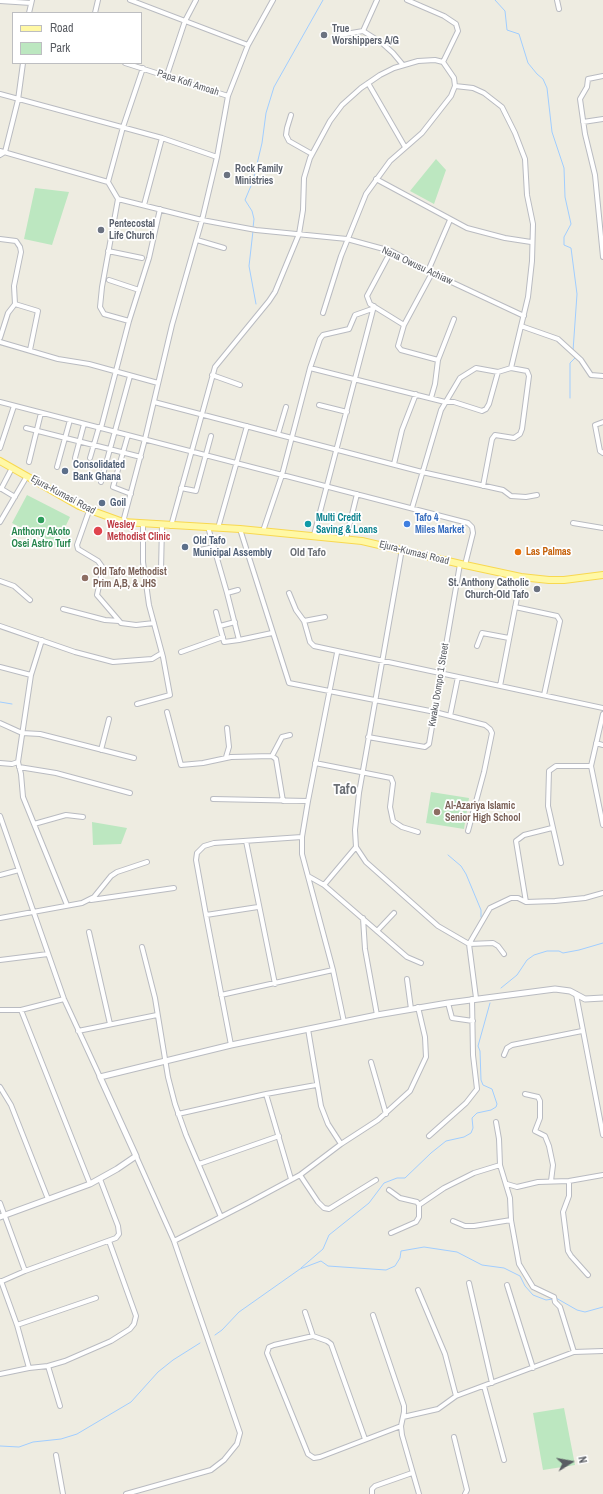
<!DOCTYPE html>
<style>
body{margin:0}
#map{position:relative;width:603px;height:1494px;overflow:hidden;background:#eeece1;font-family:"Archivo Narrow",sans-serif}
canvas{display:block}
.legend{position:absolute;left:12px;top:12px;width:130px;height:52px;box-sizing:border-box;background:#fff;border:1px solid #bdbec1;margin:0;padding:5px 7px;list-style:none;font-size:12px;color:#5a5d63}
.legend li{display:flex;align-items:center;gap:8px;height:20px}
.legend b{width:20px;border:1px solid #bdbec1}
.north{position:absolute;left:551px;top:1442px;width:40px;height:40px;-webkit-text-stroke:3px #fff;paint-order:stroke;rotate:79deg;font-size:11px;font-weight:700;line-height:16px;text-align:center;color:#5a5d63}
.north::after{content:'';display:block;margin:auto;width:14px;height:18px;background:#5a5d63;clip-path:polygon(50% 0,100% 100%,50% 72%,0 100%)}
</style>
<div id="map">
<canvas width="603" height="1494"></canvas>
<ul class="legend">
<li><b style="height:5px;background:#fff8a5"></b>Road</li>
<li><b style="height:11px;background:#bce7c0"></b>Park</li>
</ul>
<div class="north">N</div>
</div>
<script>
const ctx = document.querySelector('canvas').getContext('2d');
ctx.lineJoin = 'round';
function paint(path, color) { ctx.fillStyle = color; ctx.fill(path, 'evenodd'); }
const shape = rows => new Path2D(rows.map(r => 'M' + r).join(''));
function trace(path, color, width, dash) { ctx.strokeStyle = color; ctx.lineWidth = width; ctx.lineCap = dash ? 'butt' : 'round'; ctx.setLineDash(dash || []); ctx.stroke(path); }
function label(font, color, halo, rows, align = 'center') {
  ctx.font = font + ' "Archivo Narrow",sans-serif'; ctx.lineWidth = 3.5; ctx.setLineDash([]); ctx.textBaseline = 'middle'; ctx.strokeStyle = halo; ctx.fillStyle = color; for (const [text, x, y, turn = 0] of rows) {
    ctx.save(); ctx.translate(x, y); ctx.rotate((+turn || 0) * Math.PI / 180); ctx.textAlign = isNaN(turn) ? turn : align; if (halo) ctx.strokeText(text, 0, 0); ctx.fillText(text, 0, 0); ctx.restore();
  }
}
const green = shape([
 [436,159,446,170,434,204,410,191],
 [35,188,69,192,52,245,24,239],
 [27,495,70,517,56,546,12,523],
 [431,792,469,798,464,829,426,823],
 [92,822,127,828,121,844,93,845],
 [564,1408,575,1465,543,1470,533,1413]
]);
const stream = shape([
 [495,0,505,11,507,30,519,34,528,63,537,74,543,79,547,88,552,132,564,168,565,197,571,224,564,237,564,245,571,248,577,294,573,351],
 [253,228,254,219,252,211,245,200,253,181,262,143,266,113,274,87,323,0],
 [253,231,249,266,256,304],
 [570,398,570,363,576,357],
 [0,702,12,704],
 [448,855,461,866,466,874,481,910,481,917],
 [501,988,517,975,527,960,534,955,547,951,559,951,563,953,579,950,603,943],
 [301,1268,323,1249,329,1235,369,1203,384,1183,397,1178,405,1178,431,1153,446,1141,464,1137,471,1133,473,1128,472,1118,477,1113,491,1110,496,1107,497,1104,492,1089,483,1085,481,1080,480,1051,478,1046,490,1003],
 [556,1298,577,1310,585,1312,603,1307],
 [215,1335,222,1330,239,1312,300,1269,321,1261,328,1266,386,1270,395,1266,400,1258,401,1251,424,1247,457,1252,482,1265,504,1268,520,1276,525,1286,533,1295,546,1300,553,1299],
 [0,1446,19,1447,33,1442,61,1439,77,1434,131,1402,158,1372,173,1360,200,1343]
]);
const minor = shape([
 [130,0,248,45],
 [407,0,444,16,456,24,458,31,443,62],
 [557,0,559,9],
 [0,1,31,3],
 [29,13,32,0],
 [95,13,98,0],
 [363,31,377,0],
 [340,35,363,31,382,43,393,53,403,65],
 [125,63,228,96],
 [167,75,185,21,196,0],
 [603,76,588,79,587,87,580,99,585,134,595,175,603,257],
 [368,83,405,147],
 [455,86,473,88,484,93,502,107,515,133,525,159,527,195,533,224,532,261,528,297,511,368],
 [0,94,162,138,217,157],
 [291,115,287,128,286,135,289,141,312,154],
 [583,122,603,119],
 [0,151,108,182,118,199,202,220,256,230,347,239,391,251,432,273,524,316],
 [0,155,5,152,18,100,23,63],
 [376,179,467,228,505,238,531,242],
 [108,182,123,127,143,68],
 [118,199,102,287,100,307,104,314,129,321],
 [144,205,162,138],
 [0,239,16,241,20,247,21,252,14,286,15,304,8,313,0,338],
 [197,240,224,248],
 [108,251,142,258],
 [391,251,367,296,370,304,404,325],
 [428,271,450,220],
 [432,273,404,325,398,346,401,350,438,360],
 [109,280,139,290],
 [15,304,38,311,30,350],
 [521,326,558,339,581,360,591,375,603,376],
 [0,342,58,359,89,364,158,383],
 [310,368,445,402,454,402,482,411,486,409,489,404,498,372],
 [212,375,240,385],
 [431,398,435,384,438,360,454,319],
 [0,402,468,523,472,527,473,533,465,565],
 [154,402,422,472,503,490,511,496,526,497,537,495],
 [319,405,347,412],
 [603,422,595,425,600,451,603,453],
 [26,428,141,457],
 [101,428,129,321,149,258,160,209],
 [278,434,286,407],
 [128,435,113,487,131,494],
 [0,448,14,406],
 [75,458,84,424],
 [90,458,99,427],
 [29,462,41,413],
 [394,464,402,430,416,394],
 [57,467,70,420],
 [101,482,130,376],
 [0,488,15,497],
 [181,488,196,491,211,436],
 [1,489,12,468],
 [412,508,441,410,460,378,476,368,498,372,511,368,527,371,529,376,522,429,520,434,514,438,495,435,492,439,483,486],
 [89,511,77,545,78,549,98,561,103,568,97,595,121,623,136,625,154,623],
 [0,522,27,476],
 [123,522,145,439,172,325,202,220,217,157,228,96,248,45,273,0],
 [573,523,603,528],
 [171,526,215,367,269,301,275,292,299,234,303,210,304,178,310,158,330,121,342,105,361,88,380,75,394,68,418,61,435,60,443,62,454,78,455,86,451,96,422,133,390,161,366,194,341,256,323,313],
 [208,527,227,593],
 [218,528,247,426],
 [240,529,289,683,435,712,485,725,490,729,492,733,484,772,468,831],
 [263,531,282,475,310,368,320,339,323,335,349,329,355,315,372,309],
 [314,535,374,306],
 [346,539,357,494],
 [402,549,359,793,355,830,356,847,366,862,438,926,469,944,493,943,498,946,504,954],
 [200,550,214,547],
 [161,571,162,525],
 [0,581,14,586,30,600],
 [238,590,227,593,239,640,272,633],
 [289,593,296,610,304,621],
 [515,607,557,616,560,621,544,695],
 [63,609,105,620,119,621],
 [216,612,224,642,239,640],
 [325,617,304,621,310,642,314,646,603,708],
 [0,626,75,652,113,662,152,659,162,653],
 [220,626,235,622],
 [42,640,31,675,18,762,21,774,23,797,67,905],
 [477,646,482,633,509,638],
 [181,652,223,637],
 [337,653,308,801,302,837,302,854,333,970,344,1022],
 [0,667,31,675],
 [500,686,521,577],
 [137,704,170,695,163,657,149,605,143,562,143,525],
 [167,712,181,765,203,763,231,757,272,756,276,759,283,801],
 [603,714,591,766,603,825],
 [450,716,458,677],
 [0,723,22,733,40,734,134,758],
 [368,737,425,747,429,744,460,564],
 [596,743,603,745],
 [101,750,109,719],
 [272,756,282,737,290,735],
 [226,757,229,747,227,728],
 [0,763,12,764,18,762],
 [315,763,391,778,393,783,390,807,393,821,402,827,418,832],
 [19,767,56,773,130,793],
 [213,799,308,801],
 [0,816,64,999,100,1077],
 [34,824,66,815,83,817],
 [246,841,275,984],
 [561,863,548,806,549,771,556,766,591,766],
 [0,875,19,870],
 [308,876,324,885,407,957,421,963],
 [324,885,356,847],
 [91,900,174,888],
 [526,902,516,841,524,835,552,828],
 [206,915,258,907],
 [0,918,82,903,94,897,111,876,117,872,147,862],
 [363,918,365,949,377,1015],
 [377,931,394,913],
 [89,932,110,1024],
 [142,947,155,998,168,1077,175,1104,186,1135,221,1217],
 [0,960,48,954],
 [407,979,411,1009],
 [576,994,603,1135],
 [221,995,333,970],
 [476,998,469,944,490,908,511,898,518,898,526,902,555,901,585,898,603,893],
 [448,1003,452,1018,473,1021],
 [0,1010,21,1010,64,999],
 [21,1010,90,1184],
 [308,1029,321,1106,328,1124,341,1144],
 [78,1031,157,1015],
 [231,1045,206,915,196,860,197,853,204,846,214,843,302,837],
 [504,1055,507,1048,512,1045,582,1031],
 [371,1062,386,1114],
 [0,1087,11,1105,48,1199],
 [266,1094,291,1179],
 [525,1094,538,1097,540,1101,540,1118,535,1131,545,1136,549,1146,553,1165,551,1181],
 [178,1114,266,1094,316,1085],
 [429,1136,466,1103,477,1089,473,1055,472,999],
 [199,1164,279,1136],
 [300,1175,318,1202,324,1208,329,1209,376,1180],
 [569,1181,569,1196,563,1212,568,1251,571,1256,588,1275],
 [507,1184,517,1187,538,1182,569,1181,603,1175],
 [389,1190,400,1198,417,1202,419,1205],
 [0,1203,25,1271],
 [511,1220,519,1264,533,1287,554,1297,555,1302,560,1307,574,1352],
 [453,1221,465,1226,474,1226,511,1220,510,1198,500,1165,499,1139,496,1122],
 [391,1233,416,1222,419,1217,419,1205,444,1188,474,1173,500,1165],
 [174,1241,248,1203,300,1175,341,1144,378,1120,410,1091,426,1057,425,1037,418,1007],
 [1,1281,17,1325,29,1368],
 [0,1282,25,1271,116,1238,119,1234,118,1226,100,1179],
 [469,1283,492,1383],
 [507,1285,533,1368],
 [418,1290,445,1354,456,1396],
 [305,1312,313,1336,327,1341,331,1344,365,1439],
 [373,1315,404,1406,404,1412,401,1426,402,1435,419,1494],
 [17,1325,96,1298],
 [313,1336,274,1345,269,1347,267,1353,308,1454,314,1458,320,1457,401,1426],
 [48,1366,60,1406],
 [0,1374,29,1368,48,1366,65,1361,111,1341,130,1329,134,1324,136,1316,109,1241],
 [484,1386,504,1460],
 [403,1417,438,1409,456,1396,574,1352,603,1351],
 [454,1437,467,1490,465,1494],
 [56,1455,63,1494],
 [126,1494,211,1470,224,1460,237,1444,240,1433,174,1241,136,1156],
 [372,1494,372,1489,375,1486,412,1473]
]);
const tertiary = shape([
 [0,1217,90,1184,117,1169,136,1156,100,1077,231,1045,377,1015,448,1003,555,989,570,991,585,999,603,998]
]);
const primary = shape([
 [0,461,79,506,123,522,240,529,362,541,465,565,521,577,549,580,564,580,603,575]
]);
const markers = [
 [324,35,4,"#6b7280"],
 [227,175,4,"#6b7280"],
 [101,230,4,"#6b7280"],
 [65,471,4,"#5c6f8a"],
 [102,503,4,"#5c6f8a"],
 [41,520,4,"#2e9e5b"],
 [308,524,4,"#0f9aa8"],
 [407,524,4,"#3f7fe0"],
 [98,531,5,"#e0444e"],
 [185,547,4,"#5c6f8a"],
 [518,552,4,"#e8710a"],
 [85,578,4,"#8d6e63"],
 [537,589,4,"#6b7280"],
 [437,812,4,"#8d6e63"]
];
const worshipNames = [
 ["True",332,29],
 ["Worshippers A/G",332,41],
 ["Rock Family",235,169],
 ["Ministries",235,181],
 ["Pentecostal",109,224],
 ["Life Church",109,236],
 ["St. Anthony Catholic",529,583,"right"],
 ["Church-Old Tafo",529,595,"right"]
];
const streetNames = [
 ["Papa Kofi Amoah",188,83,18],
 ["Nana Owusu Achiaw",417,266,25],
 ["Ejura-Kumasi Road",63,495,28],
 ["Ejura-Kumasi Road",414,553,14],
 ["Kwaku Dompo 1 Street",439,685,-81]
];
const serviceNames = [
 ["Consolidated",73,465],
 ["Bank Ghana",73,477],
 ["Goil",110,503],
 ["Old Tafo",193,541],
 ["Municipal Assembly",193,553]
];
const cultureNames = [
 ["Multi Credit",316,518],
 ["Saving & Loans",316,530]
];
const shopNames = [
 ["Tafo 4",415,518],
 ["Miles Market",415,530]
];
const healthNames = [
 ["Wesley",107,525],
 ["Methodist Clinic",107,537]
];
const leisureNames = [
 ["Anthony Akoto",41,532],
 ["Osei Astro Turf",41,544]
];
const foodNames = [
 ["Las Palmas",526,552]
];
const educationNames = [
 ["Old Tafo Methodist",93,572],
 ["Prim A,B, & JHS",93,584],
 ["Al-Azariya Islamic",445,806],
 ["Senior High School",445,818]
];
const neighbourhoodNames = [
 ["Old Tafo",308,553]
];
const districtNames = [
 ["Tafo",345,790]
];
paint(green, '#bce7c0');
trace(stream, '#a0cdff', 1);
trace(minor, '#b9bbc1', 6);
trace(tertiary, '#b9bbc1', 7);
trace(primary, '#f8d850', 8);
trace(minor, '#fff', 4);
trace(tertiary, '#fff', 5);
trace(primary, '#fff8a5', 6);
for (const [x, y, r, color] of markers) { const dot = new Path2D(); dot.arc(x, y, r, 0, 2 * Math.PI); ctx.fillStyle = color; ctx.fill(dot); trace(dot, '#fff', 1.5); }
label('bold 10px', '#5b616d', '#fff', worshipNames, 'left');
label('10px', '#5a5d63', '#fff', streetNames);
label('bold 10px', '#4e5e75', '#fff', serviceNames, 'left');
label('bold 10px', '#0d838f', '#fff', cultureNames, 'left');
label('bold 10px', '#366cbe', '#fff', shopNames, 'left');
label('bold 10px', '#be3a42', '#fff', healthNames, 'left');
label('bold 10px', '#27864d', '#fff', leisureNames);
label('bold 10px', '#c56008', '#fff', foodNames, 'left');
label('bold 10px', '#785e54', '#fff', educationNames, 'left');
label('bold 11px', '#6b6f75', '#fff', neighbourhoodNames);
label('bold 14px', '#6b6f75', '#fff', districtNames);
</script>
